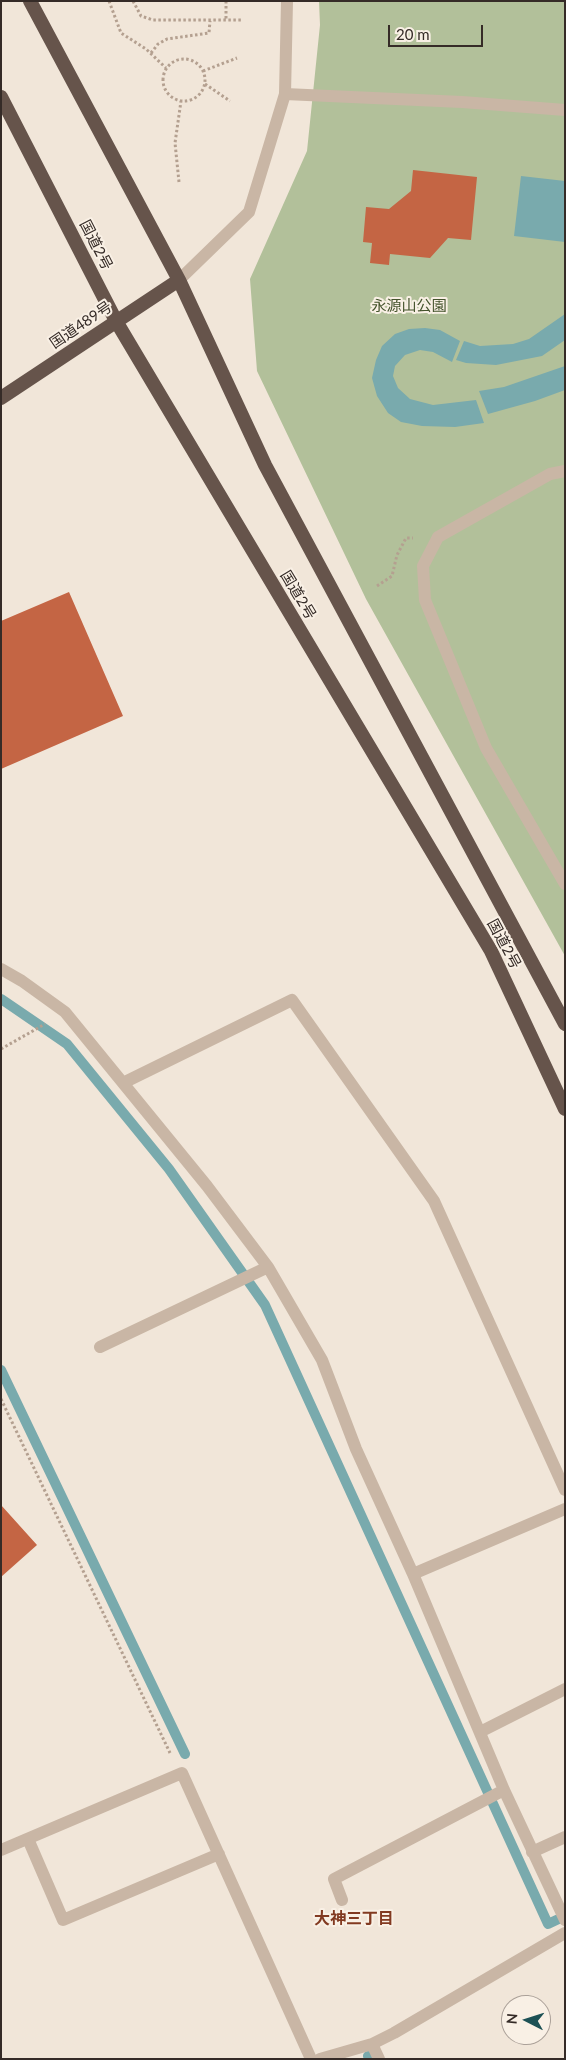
<!DOCTYPE html>
<meta charset="utf-8">
<style>
body{margin:0}
#map{position:relative;width:566px;height:2060px;overflow:hidden;background:#f1e6d9;font-family:Lato,sans-serif}
canvas{display:block}
.frame{position:absolute;inset:0;border:2px solid #352b27;pointer-events:none}
.north{position:absolute;left:501px;top:1995px;width:50px;height:50px;box-sizing:border-box;background:#f9f0e5;border:1px solid #aba199;border-radius:50%;rotate:275deg;font-size:14px;font-weight:700;line-height:20px;text-align:center;color:#352b27}
.north::after{content:'';display:block;margin:auto;width:18px;height:22px;background:#1d5155;clip-path:polygon(50% 0,100% 100%,50% 72%,0 100%)}
.scale{position:absolute;left:388px;top:25px;width:95px;height:22px;box-sizing:border-box;border:2px solid #352b27;border-top:0;padding-left:6px;font-size:15px;line-height:18px;white-space:nowrap;color:#352b27;-webkit-text-stroke:4px #f9f0e5;paint-order:stroke}
</style>
<div id="map">
<canvas width="566" height="2060"></canvas>
<div class="frame"></div>
<div class="north">N</div>
<div class="scale">20 m</div>
</div>
<script>
const ctx = document.querySelector('canvas').getContext('2d');
ctx.lineJoin = 'round';
function paint(path, color) { ctx.fillStyle = color; ctx.fill(path, 'evenodd'); }
const shape = rows => new Path2D(rows.map(r => 'M' + r).join(''));
function trace(path, color, width, dash) { ctx.strokeStyle = color; ctx.lineWidth = width; ctx.lineCap = dash ? 'butt' : 'round'; ctx.setLineDash(dash || []); ctx.stroke(path); }
function label(font, color, halo, rows, align = 'center') {
  ctx.font = font + ' Lato,"Noto Sans JP",sans-serif'; ctx.lineWidth = 4; ctx.setLineDash([]); ctx.textBaseline = 'middle'; ctx.strokeStyle = halo; ctx.fillStyle = color; for (const [text, x, y, turn = 0] of rows) {
    ctx.save(); ctx.translate(x, y); ctx.rotate((+turn || 0) * Math.PI / 180); ctx.textAlign = isNaN(turn) ? turn : align; if (halo) ctx.strokeText(text, 0, 0); ctx.fillText(text, 0, 0); ctx.restore();
  }
}
const green = shape([
 [319,1,565,1,565,956,366,599,257,371,250,279,307,151,320,25]
]);
const water = shape([
 [521,176,565,181,565,242,514,236],
 [565,314,565,340,542,356,496,365,466,363,456,360,464,341,480,346,513,344,529,339],
 [425,328,440,330,460,341,452,362,433,352,420,350,405,355,395,366,393,376,398,388,410,399,433,405,476,400,484,423,455,427,422,426,401,422,388,413,377,396,372,378,376,360,382,346,395,334,409,329],
 [565,366,565,390,535,401,488,414,479,391,504,387]
]);
const stream = shape([
 [1,999,67,1044,169,1169,265,1305,548,1924,565,1916],
 [1,1370,185,1754],
 [368,2056,369,2059]
]);
const building = shape([
 [413,170,477,177,471,240,448,238,430,258,390,254,389,265,370,263,372,243,363,242,366,207,389,209,411,191],
 [69,592,123,716,1,769,1,621],
 [1,1505,37,1545,1,1577]
]);
const path = shape([
 [109,1,121,33,146,49,166,68],
 [133,1,141,16,153,20,243,20],
 [226,1,226,20],
 [151,53,158,44,167,39,209,33,210,21],
 '163 80a21 21 0 1 1 42 0a21 21 0 1 1-42 0Z',
 [203,71,237,58],
 [205,84,230,101],
 [179,182,175,143,181,101],
 [377,586,392,576,397,555,406,538,413,538],
 [1,1049,45,1024],
 [1,1399,170,1753]
]);
const service = shape([
 [285,94,462,102,565,110],
 [565,471,550,474,438,537,423,566,425,600,486,748,565,884]
]);
const minor = shape([
 [1,969,22,981,65,1012,207,1186,268,1267,322,1360,356,1449,413,1574,504,1790,565,1920],
 [123,1083,292,1000,434,1201,565,1490],
 [100,1347,268,1267],
 [413,1574,565,1509],
 [480,1732,565,1689],
 [28,1839,63,1920,219,1854],
 [1,1850,182,1773,311,2059],
 [532,1852,565,1837],
 [342,1900,334,1879,504,1790],
 [372,2044,379,2059],
 [320,2059,372,2044,394,2033,565,1933]
]);
const tertiary = shape([
 [179,280,249,212,285,94,287,1]
]);
const trunk = shape([
 [30,1,179,280,265,465,565,1024],
 [1,97,116,321,491,951,565,1109],
 [1,398,179,280]
]);
const streetNames = [
 ["国道2号",96,245,63],
 ["国道489号",81,325,-34],
 ["国道2号",298,595,59],
 ["国道2号",504,944,62]
];
const parkNames = [
 ["永源山公園",409,306]
];
const neighbourhoodNames = [
 ["大神三丁目",354,1919]
];
paint(green, '#b2c09a');
paint(water, '#79aaad');
trace(stream, '#79aaad', 10);
paint(building, '#c46544');
trace(path, '#b4a090', 3, [2.5, 2.5]);
trace(service, '#c9b6a5', 12);
trace(minor, '#c9b6a5', 12);
trace(tertiary, '#c9b6a5', 12);
trace(trunk, '#66544b', 14);
label('15px', '#352b27', '#f9f0e5', streetNames);
label('15px', '#43522b', '#f9f0e5', parkNames);
label('bold 16px', '#823a21', '#f9f0e5', neighbourhoodNames);
</script>
